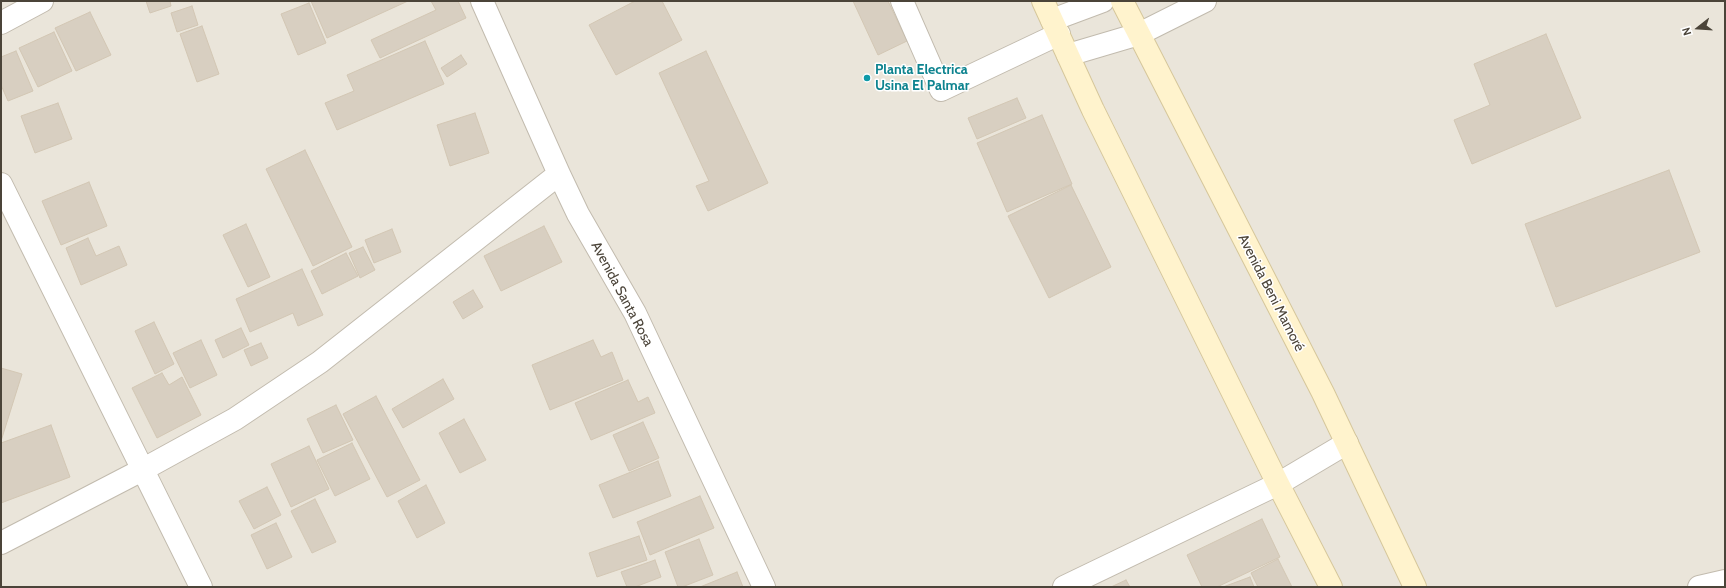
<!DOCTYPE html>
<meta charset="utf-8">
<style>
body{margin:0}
#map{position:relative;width:1726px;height:588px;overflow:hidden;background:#f6f3ec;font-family:Cabin,sans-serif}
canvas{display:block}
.frame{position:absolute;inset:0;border:2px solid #4b4439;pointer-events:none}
.north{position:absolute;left:1678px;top:8px;width:40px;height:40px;-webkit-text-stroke:3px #fff;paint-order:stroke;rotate:253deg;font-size:11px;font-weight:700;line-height:16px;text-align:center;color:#4b4439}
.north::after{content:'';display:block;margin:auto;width:14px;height:18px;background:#4b4439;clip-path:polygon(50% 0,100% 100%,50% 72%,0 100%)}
</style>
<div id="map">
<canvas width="1726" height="588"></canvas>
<div class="frame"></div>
<div class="north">N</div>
</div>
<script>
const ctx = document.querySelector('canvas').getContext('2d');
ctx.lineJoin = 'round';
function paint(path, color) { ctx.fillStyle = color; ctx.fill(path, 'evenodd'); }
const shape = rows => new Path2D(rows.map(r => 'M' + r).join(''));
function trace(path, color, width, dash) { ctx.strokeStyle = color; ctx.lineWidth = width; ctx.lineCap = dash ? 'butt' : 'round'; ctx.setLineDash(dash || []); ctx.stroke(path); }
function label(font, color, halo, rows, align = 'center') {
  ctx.font = font + ' Cabin,sans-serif'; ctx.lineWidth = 3; ctx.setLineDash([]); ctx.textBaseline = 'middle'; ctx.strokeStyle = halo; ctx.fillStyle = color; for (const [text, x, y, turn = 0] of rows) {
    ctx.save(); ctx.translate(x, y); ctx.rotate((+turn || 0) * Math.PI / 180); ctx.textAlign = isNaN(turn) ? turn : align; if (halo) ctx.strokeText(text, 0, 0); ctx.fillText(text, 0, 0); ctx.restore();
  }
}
const residential = shape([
 [1,1,1725,1,1725,587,1,587]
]);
const building = shape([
 [146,1,170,1,171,6,150,13,146,1],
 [311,1,408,1,327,38,311,1],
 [431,1,458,1,466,18,380,58,371,40,436,10,431,1],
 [635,1,662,1,682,40,616,75,589,25,635,1],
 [853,1,888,1,907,41,878,55,853,1],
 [309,3,326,43,298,55,281,14,309,3],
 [192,6,198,25,177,32,171,13,192,6],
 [90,12,111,55,76,71,55,28,90,12],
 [202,26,219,74,197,82,180,34,202,26],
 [54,32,72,71,38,87,19,48,54,32],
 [1546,34,1581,118,1472,164,1454,120,1490,105,1474,64,1546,34],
 [425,41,444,84,337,130,325,103,354,91,347,75,425,41],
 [16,51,33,91,8,101,1,85,1,57,16,51],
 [706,51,768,183,708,211,696,186,709,181,659,73,706,51],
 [461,55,467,64,447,77,441,68,461,55],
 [1017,98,1026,118,977,139,968,118,1017,98],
 [58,103,72,139,35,153,21,116,58,103],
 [475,113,489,153,450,166,437,125,475,113],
 [1042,115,1072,184,1007,212,977,143,1042,115],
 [305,150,352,247,313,266,266,169,305,150],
 [1669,170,1700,252,1556,307,1525,224,1669,170],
 [89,182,107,226,61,245,42,201,89,182],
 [1071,185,1111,267,1049,298,1008,216,1071,185],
 [246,224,270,277,248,287,223,235,246,224],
 [544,226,562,262,501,291,484,256,544,226],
 [392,229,401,252,374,263,365,240,392,229],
 [88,238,96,256,119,246,127,265,81,285,66,248,88,238],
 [363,247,375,270,360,278,349,253,363,247],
 [346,253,358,276,322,294,311,271,346,253],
 [302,269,323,315,298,326,293,313,250,332,236,299,302,269],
 [473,290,483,307,463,319,453,302,473,290],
 [154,322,174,364,155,374,135,331,154,322],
 [241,328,249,345,223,358,215,340,241,328],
 [201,340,217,375,190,388,173,353,201,340],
 [593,340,601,357,612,352,623,380,550,410,532,365,593,340],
 [261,343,268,358,251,366,244,350,261,343],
 [1,368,22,374,1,441,1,368],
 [162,373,169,385,182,377,201,415,157,438,132,388,162,373],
 [443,379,454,399,403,428,392,409,443,379],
 [628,380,638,402,648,397,655,413,591,440,575,403,628,380],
 [376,396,420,480,387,497,343,414,376,396],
 [336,405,353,440,323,453,307,419,336,405],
 [464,419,486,460,460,473,439,433,464,419],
 [643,422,659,458,629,471,613,435,643,422],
 [51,425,70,477,1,503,1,443,51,425],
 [352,443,370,479,335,496,317,460,352,443],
 [309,446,329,489,291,507,271,464,309,446],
 [658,461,671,496,613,518,599,485,658,461],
 [426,485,445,523,417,538,398,501,426,485],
 [267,487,281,515,254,529,239,501,267,487],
 [700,496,714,528,650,555,637,522,700,496],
 [315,499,336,542,312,553,291,511,315,499],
 [1262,519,1280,557,1217,587,1202,587,1187,555,1262,519],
 [276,523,292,557,267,569,251,535,276,523],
 [639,536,647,560,597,577,589,553,639,536],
 [699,539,713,575,682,587,678,587,665,552,699,539],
 [1278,559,1292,587,1258,587,1251,573,1278,559],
 [655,560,661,577,635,587,627,587,621,572,655,560],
 [737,572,743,587,700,587,737,572],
 [1250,577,1254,587,1223,587,1250,577],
 [1126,580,1130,587,1111,587,1126,580]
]);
const street = shape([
 [482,1,559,174,578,214,635,313,764,587],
 [902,1,941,90,1059,34],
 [1052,20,1103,1],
 [1,23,42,1],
 [1068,55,1139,34,1205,1],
 [1,184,201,587],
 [1,543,142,470,235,419,320,362,559,174],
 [1064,587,1278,484,1347,443],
 [1699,587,1725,581]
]);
const secondary = shape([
 [1043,1,1093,110,1278,484,1331,587],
 [1122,1,1323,393,1415,587]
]);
const markers = [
 [867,78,4,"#0f9aa8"]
];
const cultureNames = [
 ["Planta Electrica",875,70],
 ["Usina El Palmar",875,86]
];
const streetNames = [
 ["Avenida Beni Mamoré",1271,293,63],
 ["Avenida Santa Rosa",622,294,62]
];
paint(residential, '#eae5da');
paint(building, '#d8cfc1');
trace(building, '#d3c7b4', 1);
trace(street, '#c2bbae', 24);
trace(secondary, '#d6c79b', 24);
trace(street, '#fff', 22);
trace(secondary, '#fff3cd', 22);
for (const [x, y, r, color] of markers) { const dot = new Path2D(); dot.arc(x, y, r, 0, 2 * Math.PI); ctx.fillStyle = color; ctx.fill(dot); trace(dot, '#fff', 1.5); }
label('bold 14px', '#0d838f', '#fff', cultureNames, 'left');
label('14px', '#4b4439', '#fff', streetNames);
</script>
